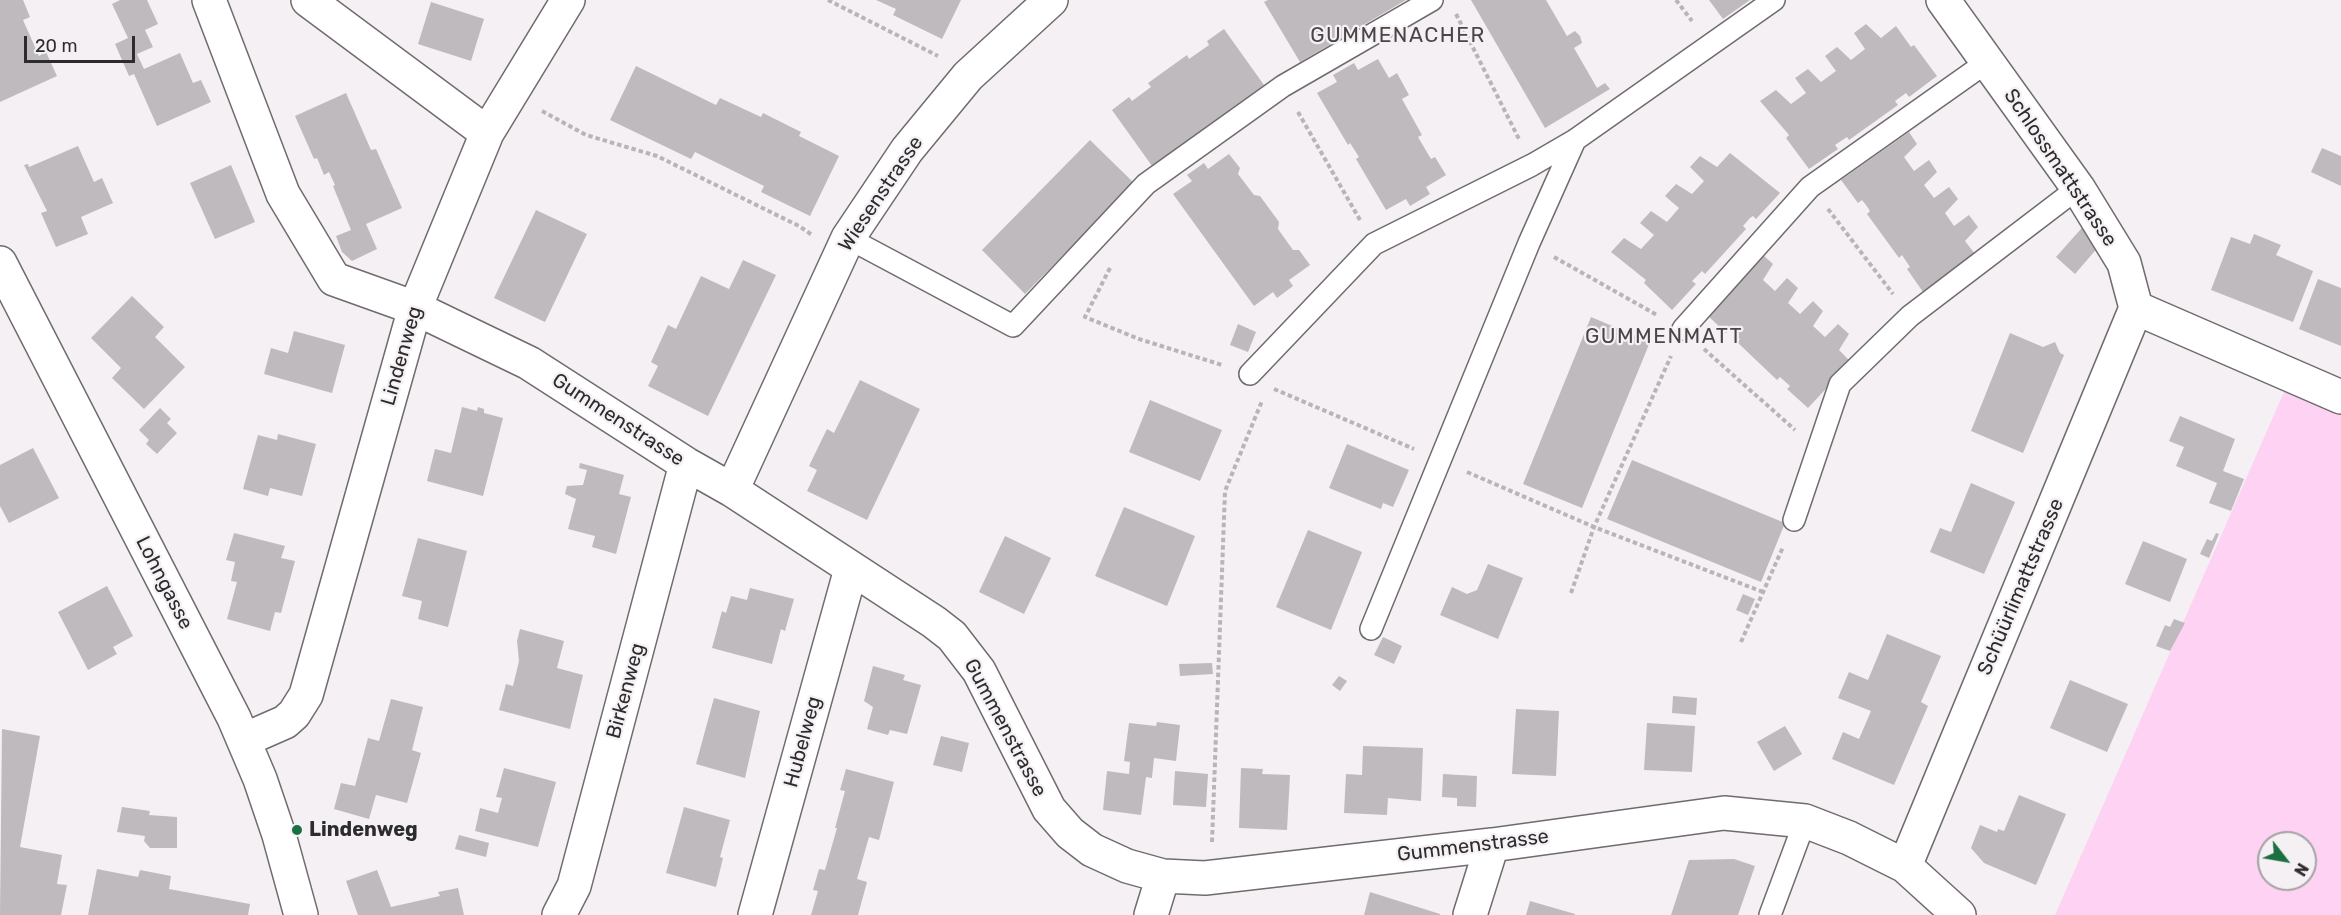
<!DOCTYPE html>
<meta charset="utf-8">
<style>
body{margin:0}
#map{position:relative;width:2341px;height:915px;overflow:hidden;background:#f5f0f4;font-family:Rubik,sans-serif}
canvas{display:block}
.north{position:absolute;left:2257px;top:831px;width:60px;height:60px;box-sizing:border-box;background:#f5f0f4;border:2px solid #a5a2a4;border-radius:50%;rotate:121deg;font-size:16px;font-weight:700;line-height:24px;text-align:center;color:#2d2c2d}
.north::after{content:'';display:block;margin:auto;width:21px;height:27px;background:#1b6f41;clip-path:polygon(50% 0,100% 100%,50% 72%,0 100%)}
.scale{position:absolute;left:24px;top:36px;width:111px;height:27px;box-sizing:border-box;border:3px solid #2d2c2d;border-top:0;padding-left:8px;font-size:18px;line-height:21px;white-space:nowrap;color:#2d2c2d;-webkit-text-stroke:4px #f5f0f4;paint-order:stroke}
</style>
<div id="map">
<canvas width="2341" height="915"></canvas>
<div class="north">N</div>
<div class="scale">20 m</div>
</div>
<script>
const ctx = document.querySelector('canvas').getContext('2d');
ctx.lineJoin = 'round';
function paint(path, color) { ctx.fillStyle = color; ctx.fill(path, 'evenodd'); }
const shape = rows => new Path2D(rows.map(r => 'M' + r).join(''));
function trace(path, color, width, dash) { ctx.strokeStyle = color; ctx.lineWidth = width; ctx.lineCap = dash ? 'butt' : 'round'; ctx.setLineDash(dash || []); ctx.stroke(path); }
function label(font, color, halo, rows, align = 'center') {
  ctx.font = font + ' Rubik,sans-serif'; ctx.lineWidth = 4.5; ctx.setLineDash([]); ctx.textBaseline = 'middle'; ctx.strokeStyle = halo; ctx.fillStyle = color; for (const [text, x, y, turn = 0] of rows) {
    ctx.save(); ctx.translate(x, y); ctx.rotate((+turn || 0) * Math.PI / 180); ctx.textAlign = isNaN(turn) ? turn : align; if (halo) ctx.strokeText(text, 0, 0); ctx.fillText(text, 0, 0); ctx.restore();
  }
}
const green = shape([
 [2291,376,2341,397,2341,915,2055,915],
 [2269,843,2305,843,2305,879,2269,879]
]);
const building = shape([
 [0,0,23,0,30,17,23,20,39,56,46,52,57,76,0,102],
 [120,0,147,0,158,24,145,30,153,47,137,54,144,69,180,53,193,83,201,80,211,102,157,126,134,74,129,76,115,44,128,38,112,4],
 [876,0,961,0,942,39,893,15,896,9],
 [1268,0,1406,0,1300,62,1264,2],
 [1471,0,1546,0,1567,36,1575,31,1580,36,1582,43,1574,48,1597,88,1605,83,1610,89,1545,128],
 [1709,0,1750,0,1723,19],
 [431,2,484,19,471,61,418,44],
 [1866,24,1881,38,1896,26,1911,47,1914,45,1937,76,1909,97,1906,93,1895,101,1898,105,1849,140,1847,137,1835,145,1838,149,1809,169,1786,138,1789,135,1760,101,1776,90,1791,104,1806,93,1795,78,1808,69,1821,82,1836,71,1825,56,1837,47,1851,60,1865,49,1854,33],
 [1224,29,1264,85,1152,166,1112,110,1129,97,1132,101,1151,87,1148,83,1187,55,1189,59,1209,45,1207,41],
 [1378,59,1389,78,1397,73,1409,95,1402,99,1422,135,1418,137,1431,159,1435,157,1446,175,1426,187,1430,194,1410,206,1406,199,1386,210,1356,159,1359,157,1350,143,1348,145,1317,93,1337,82,1333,75,1354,63,1358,70],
 [636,66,716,105,720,98,761,117,763,113,801,132,799,136,839,156,810,216,761,192,764,186,695,152,691,159,610,120],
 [346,93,371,150,376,149,402,208,366,224,377,249,352,261,342,252,336,236,351,230,333,186,335,185,329,172,324,175,317,158,314,159,295,116],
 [1909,132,1917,144,1904,157,1914,171,1929,160,1937,172,1924,185,1934,198,1949,187,1958,199,1945,213,1954,226,1969,215,1978,227,1965,241,1975,254,1923,292,1907,269,1910,267,1902,255,1899,258,1867,214,1870,211,1866,205,1862,200,1858,203,1841,180],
 [1090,140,1134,183,1025,294,982,250],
 [78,146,94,182,102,178,113,203,81,217,88,234,56,247,41,213,47,211,24,165,28,164,29,167],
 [2322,148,2341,156,2341,186,2311,172],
 [1730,153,1780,193,1756,219,1753,216,1750,218,1743,226,1746,229,1705,274,1702,271,1692,281,1696,284,1672,310,1644,283,1646,280,1611,252,1624,238,1641,249,1654,235,1640,223,1651,211,1667,222,1679,208,1665,196,1676,184,1692,194,1704,181,1690,167,1700,156,1717,167],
 [1229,154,1240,168,1238,174,1254,195,1260,196,1279,222,1278,229,1293,250,1299,250,1310,265,1289,280,1293,286,1277,298,1273,292,1254,306,1173,194,1192,181,1187,175,1204,163,1208,169],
 [231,165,255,222,215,239,190,183],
 [536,210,587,234,545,322,494,298],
 [2088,221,2106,238,2075,274,2056,257],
 [2254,234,2281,245,2276,255,2313,271,2293,322,2211,290,2231,237,2250,244],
 [1762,254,1773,264,1763,280,1775,291,1787,278,1798,288,1788,303,1800,314,1813,301,1823,311,1813,326,1825,337,1838,324,1849,334,1839,350,1851,362,1808,408,1787,389,1790,386,1780,377,1777,380,1737,342,1740,339,1737,337,1730,330,1726,333,1706,314],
 [743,260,776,275,708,416,648,386,658,366,651,362,668,325,676,329,701,276,729,289],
 [2318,279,2341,288,2341,346,2299,329],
 [132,296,164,327,155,337,185,367,144,409,112,378,121,368,91,338],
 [1591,317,1650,342,1582,508,1523,484],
 [1238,324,1256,332,1248,352,1230,345],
 [294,331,345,345,332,393,264,374,271,348,288,353],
 [2010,333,2043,347,2055,342,2060,353,2064,355,2023,453,1971,431],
 [860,380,920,409,867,520,807,491,817,470,809,466,827,429,834,433],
 [1150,400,1222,430,1200,481,1129,452],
 [462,407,477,411,478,407,484,409,484,413,503,418,483,496,427,481,435,449,451,453],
 [160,408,171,419,167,423,177,433,157,454,146,444,149,440,139,430],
 [2180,416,2235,439,2223,471,2244,479,2231,511,2209,503,2217,483,2176,466,2184,447,2169,441],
 [278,434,316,444,302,496,270,488,268,496,243,489,258,435,277,440],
 [1347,444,1409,470,1393,507,1383,503,1381,509,1329,488],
 [33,448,59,498,9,523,0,506,0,465],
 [1632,460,1785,523,1761,582,1607,519],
 [580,463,624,475,619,494,631,497,616,554,592,547,595,536,568,529,576,499,565,494,567,486,583,485,587,470,579,468],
 [1971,483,2015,502,1984,574,1930,552,1940,528,1951,532],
 [1124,507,1195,536,1167,606,1095,576],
 [1308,530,1362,552,1331,630,1276,607],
 [234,533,285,546,281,558,295,561,281,613,275,612,270,631,227,619,237,582,231,581,235,562,226,560],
 [2216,533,2219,534,2209,558,2200,554,2207,539,2212,541],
 [1005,536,1051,558,1024,614,979,592],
 [418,538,467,551,448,627,418,619,422,601,402,596],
 [2143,541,2187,559,2170,602,2125,584],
 [1488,564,1523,578,1498,639,1440,615,1452,587,1467,594,1477,590],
 [107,586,133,636,113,647,117,654,88,670,58,612],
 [750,588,794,599,785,631,781,629,772,664,712,648,722,611,726,613,731,596,747,600],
 [1743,594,1755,599,1748,615,1736,610],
 [2174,619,2185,623,2170,651,2156,646,2165,625,2170,627],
 [520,629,564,641,557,668,583,675,570,729,499,710,506,684,513,686,519,661,517,641],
 [1887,634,1941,656,1921,702,1928,706,1894,785,1832,759,1843,732,1859,739,1871,711,1838,698,1849,672,1868,680],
 [1383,637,1402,646,1394,664,1374,655],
 [1212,663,1213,674,1180,676,1179,664],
 [873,666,905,675,903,680,921,685,907,734,890,730,888,735,867,729,873,707,864,701],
 [1339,676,1347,681,1340,691,1332,685],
 [2070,680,2128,704,2107,752,2050,728],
 [1673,696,1697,698,1696,715,1672,713],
 [714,698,760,711,745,778,696,764],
 [391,699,423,707,412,750,421,753,407,803,376,795,369,819,334,809,341,783,355,786,368,738,379,741],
 [1516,709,1559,711,1556,776,1512,774],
 [1157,722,1180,725,1176,761,1154,758,1152,778,1146,777,1141,815,1103,810,1107,771,1129,774,1130,762,1124,761,1129,723,1156,726],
 [1647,723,1695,726,1692,772,1644,770],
 [1785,726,1802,754,1774,771,1757,742],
 [2,729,40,736,20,847,62,855,57,884,67,885,61,915,0,915],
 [941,736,969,743,962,772,933,765],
 [1363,746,1423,748,1421,801,1388,798,1387,815,1344,813,1346,774,1362,775],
 [504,768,556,782,538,847,475,831,480,808,498,813,502,798,496,797],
 [1241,768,1263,769,1262,774,1290,775,1287,830,1239,828],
 [846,769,894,782,879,840,869,837,857,879,867,882,858,915,811,915,818,891,813,890,819,869,825,870,837,828,835,828,845,791,840,790],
 [1175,771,1208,774,1206,807,1173,805],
 [1443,774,1477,776,1476,807,1457,806,1457,798,1442,797],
 [2019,795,2066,814,2036,885,1984,863,1971,848,1980,825,1997,832,1998,829,2004,831],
 [122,807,150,811,149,815,177,817,177,848,150,848,144,841,145,836,117,832],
 [684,807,730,820,720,857,723,858,716,887,666,873],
 [459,835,489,843,486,857,455,849],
 [1734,859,1755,866,1738,915,1671,915,1689,860],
 [97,869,138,877,140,870,171,876,169,889,250,904,248,915,88,915],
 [377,870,391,907,440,896,438,892,458,888,464,915,358,915,346,881],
 [1370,892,1440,914,1440,915,1364,915],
 [1530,901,1575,914,1575,915,1526,915]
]);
const path = shape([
 [828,0,938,56],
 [1676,0,1692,21],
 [1456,14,1519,139],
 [542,111,586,135,657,156,799,226,812,235],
 [1298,112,1360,220],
 [1828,209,1893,294],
 [1554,257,1657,315],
 [1110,268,1085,317,1139,339,1222,365],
 [1704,349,1795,430],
 [1274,389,1414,449],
 [1467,472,1594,527,1763,592],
 [1571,593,1594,527,1671,356],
 [1741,642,1783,547],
 [1212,842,1225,491,1262,401]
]);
const service = shape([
 [848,238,1013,326,1146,184,1283,86,1432,0],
 [1683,329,1810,187,1987,62],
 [1250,374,1374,244,1532,165,1575,140,1774,0],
 [1794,520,1840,384,1910,316,2078,188],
 [1371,629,1529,243,1575,140],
 [1770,915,1805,821]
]);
const minor = shape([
 [209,0,283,194,334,279,415,308,529,363,686,464,732,490,934,622,952,636,979,671,1049,809,1070,833,1092,850,1127,866,1163,876,1205,878,1492,845,1724,813,1805,821,1849,838,1905,866,1959,915],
 [308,0,487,133],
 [1943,0,2078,188,2124,263,2136,308],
 [0,263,234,718,260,779,279,835,301,915],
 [2136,308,2341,397],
 [732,490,848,238,907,150,968,76,1051,0],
 [244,740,285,722,294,714,306,695,415,308,487,133,568,0],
 [1905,866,2136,308],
 [559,915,574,886,686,464],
 [755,915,851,569],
 [1151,915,1163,876],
 [1470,915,1492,845]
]);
const markers = [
 [297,830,6,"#1b6f41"]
];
const streetNames = [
 ["Schlossmattstrasse",2060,168,56],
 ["Wiesenstrasse",881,194,-56],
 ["Lindenweg",402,356,-74],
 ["Gummenstrasse",618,420,33],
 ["Lohngasse",164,583,63],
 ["Schüürlimattstrasse",2021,587,-67],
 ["Birkenweg",626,691,-75],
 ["Gummenstrasse",1005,728,62],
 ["Hubelweg",803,742,-75],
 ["Gummenstrasse",1473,846,-7]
];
const poiNames = [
 ["Lindenweg",309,830]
];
const neighbourhoodNames = [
 ["GUMMENACHER",1398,36],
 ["GUMMENMATT",1664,337]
];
paint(green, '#fdd2f3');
paint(building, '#bfbabe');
trace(service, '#6f6b6e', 24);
trace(minor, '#6f6b6e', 36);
trace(path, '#b8b4b7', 4, [4.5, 3]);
trace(service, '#fff', 21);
trace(minor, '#fff', 33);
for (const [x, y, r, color] of markers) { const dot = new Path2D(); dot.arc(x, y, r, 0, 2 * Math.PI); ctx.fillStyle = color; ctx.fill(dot); trace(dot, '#f5f0f4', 2); }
label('20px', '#2d2c2d', '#f5f0f4', streetNames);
label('bold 20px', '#2d2c2d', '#f5f0f4', poiNames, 'left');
ctx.letterSpacing = '1.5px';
label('21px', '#494648', '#f5f0f4', neighbourhoodNames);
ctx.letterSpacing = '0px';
</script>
